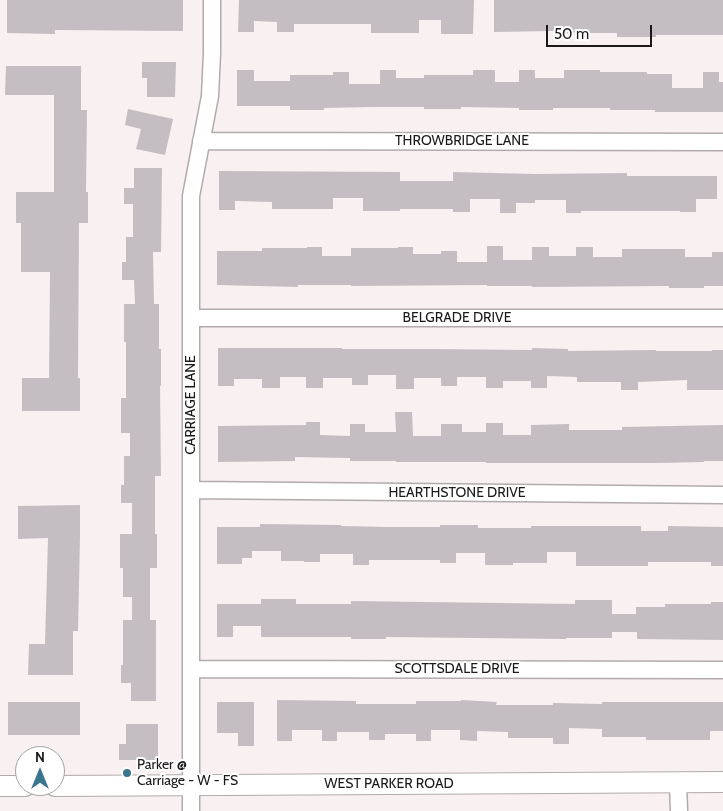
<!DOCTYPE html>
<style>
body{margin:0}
#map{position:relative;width:723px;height:811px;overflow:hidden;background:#f8f0f1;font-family:Cabin,sans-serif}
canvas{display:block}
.north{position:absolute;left:15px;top:746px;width:50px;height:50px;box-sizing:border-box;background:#fff;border:1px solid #a4a3a3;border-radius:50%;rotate:0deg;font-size:14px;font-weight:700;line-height:20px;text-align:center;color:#1b1919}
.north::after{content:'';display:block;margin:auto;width:18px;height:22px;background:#3a748d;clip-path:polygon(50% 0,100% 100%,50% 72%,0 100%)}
.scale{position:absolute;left:546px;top:25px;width:106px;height:22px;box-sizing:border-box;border:2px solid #1b1919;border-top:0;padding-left:6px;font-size:15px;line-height:18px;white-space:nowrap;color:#1b1919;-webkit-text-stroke:4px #fff;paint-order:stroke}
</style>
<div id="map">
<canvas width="723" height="811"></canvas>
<div class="north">N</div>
<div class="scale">50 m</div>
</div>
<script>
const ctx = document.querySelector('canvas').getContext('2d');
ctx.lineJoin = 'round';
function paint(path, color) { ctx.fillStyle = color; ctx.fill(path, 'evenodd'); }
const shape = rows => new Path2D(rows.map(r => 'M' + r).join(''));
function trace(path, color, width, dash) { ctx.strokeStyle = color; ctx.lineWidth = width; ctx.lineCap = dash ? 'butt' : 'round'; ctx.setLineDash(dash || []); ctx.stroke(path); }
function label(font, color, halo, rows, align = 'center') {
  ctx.font = font + ' Cabin,sans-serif'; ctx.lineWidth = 4; ctx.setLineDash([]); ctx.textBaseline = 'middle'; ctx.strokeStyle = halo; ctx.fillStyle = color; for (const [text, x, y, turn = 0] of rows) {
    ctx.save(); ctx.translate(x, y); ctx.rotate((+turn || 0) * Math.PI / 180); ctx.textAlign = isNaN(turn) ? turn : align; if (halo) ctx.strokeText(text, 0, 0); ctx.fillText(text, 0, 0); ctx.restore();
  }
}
const building = shape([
 [7,0,183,0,183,31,55,30,55,34,7,33],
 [239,0,474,0,473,34,441,34,441,20,419,20,419,33,371,33,371,24,294,24,294,32,277,32,277,22,254,21,254,32,238,32],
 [494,0,723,0,723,35,656,35,656,37,617,37,617,33,554,33,554,31,494,32],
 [142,62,176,62,175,97,147,97,147,78,142,78],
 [6,66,81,66,81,110,87,110,86,192,88,192,88,223,79,223,78,378,80,378,80,411,22,411,22,378,49,378,50,272,21,272,21,223,16,223,16,192,54,192,54,95,5,95],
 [237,70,254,70,254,81,290,81,290,75,333,75,333,72,349,72,349,84,380,84,380,70,396,70,396,78,424,78,424,75,473,75,473,70,495,70,495,82,519,82,519,70,535,70,535,78,564,78,564,70,600,70,600,72,647,72,647,74,672,74,672,88,703,88,703,72,719,72,719,82,723,82,723,112,655,112,655,110,610,110,610,108,553,108,553,110,519,110,519,108,461,107,461,109,424,109,424,107,371,107,324,108,324,110,290,110,290,106,237,106],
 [128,109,173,119,165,155,136,149,141,129,125,125],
 [134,168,162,168,161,252,153,252,154,304,159,304,159,349,161,349,161,386,160,386,161,476,155,476,155,534,157,534,157,568,150,568,150,620,156,620,156,701,131,701,131,683,121,683,121,665,123,665,123,620,132,620,132,597,123,597,123,568,120,568,120,534,132,534,132,503,121,503,121,485,124,485,124,456,130,456,130,433,121,433,121,398,126,398,126,342,124,342,124,304,135,304,134,280,122,280,122,262,126,262,126,237,133,237,133,204,124,204,124,188,134,188],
 [219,171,400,172,400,181,453,181,453,172,535,174,627,173,627,176,717,176,717,199,696,199,696,212,680,212,680,211,581,211,581,213,566,213,566,200,535,200,535,203,516,203,516,213,500,213,500,199,470,199,470,212,453,212,453,209,400,209,400,211,363,211,363,198,333,198,333,209,272,209,272,202,235,201,235,210,219,210],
 [487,246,503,246,503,260,532,260,532,247,549,247,549,256,576,256,576,247,593,247,593,257,622,257,622,249,685,249,685,257,712,257,712,252,723,252,723,286,704,286,704,288,669,288,669,286,532,287,532,286,487,286,487,285,351,286,351,285,298,285,298,287,217,285,217,251,262,251,262,248,307,248,307,247,322,247,322,256,351,256,351,248,398,248,398,247,413,247,413,254,441,254,441,251,457,251,457,262,487,262],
 [218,348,342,348,342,349,431,349,532,350,532,348,568,349,568,351,656,350,656,351,712,351,712,350,723,350,723,390,687,390,687,380,638,382,638,390,621,390,621,382,577,382,577,377,547,376,547,388,531,388,531,381,503,381,503,388,486,388,486,377,457,377,457,386,441,386,441,378,414,378,414,389,396,389,396,375,368,375,368,385,352,385,352,378,323,378,323,388,306,388,306,377,280,377,280,388,262,388,262,379,234,379,234,386,218,386],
 [395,412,412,412,413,436,441,436,441,424,462,424,462,432,486,432,486,423,503,423,503,435,531,435,531,425,569,424,569,430,622,430,622,427,723,425,723,461,704,461,704,462,656,463,486,463,486,462,396,462,396,461,350,461,350,458,295,457,295,461,218,462,218,426,306,425,306,422,320,422,320,435,350,436,350,424,365,424,365,432,396,432],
 [80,505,80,537,78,631,73,631,73,675,28,675,29,644,45,644,48,538,18,539,18,506],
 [260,524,341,525,341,526,387,527,440,527,440,525,478,525,478,528,531,528,531,526,641,526,641,531,668,531,668,526,723,527,723,566,711,566,711,562,648,562,648,566,576,566,576,552,547,552,547,563,513,563,513,565,485,565,485,553,456,553,456,563,440,563,440,560,369,560,369,565,353,565,353,554,320,554,320,562,304,562,304,561,281,561,281,551,252,551,252,558,242,558,242,564,217,564,217,527,260,527],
 [261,599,296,599,296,604,351,604,351,601,575,604,575,600,612,600,612,614,636,614,636,607,665,607,665,604,711,604,711,602,723,602,723,640,637,639,637,632,612,632,612,638,566,638,566,639,386,637,386,639,351,639,351,637,261,637,261,626,233,626,233,637,217,637,217,604,261,604],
 [277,700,356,701,356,704,416,704,416,701,461,701,461,700,497,702,496,705,553,705,553,703,602,704,602,702,723,702,723,731,710,731,710,740,646,740,646,737,602,737,602,729,569,728,569,744,553,744,553,738,508,738,508,732,477,731,477,741,460,740,460,730,431,730,431,741,416,741,416,734,385,734,385,740,369,740,369,732,337,732,337,741,322,741,322,730,292,730,292,741,277,741],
 [8,702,80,702,80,735,8,735],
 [217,702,254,702,254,746,238,746,238,733,217,733],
 [126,724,158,724,158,760,119,760,119,744,126,744]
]);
const minor = shape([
 [201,141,723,142],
 [191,318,723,318],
 [191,490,723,495],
 [191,669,723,670],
 [678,783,679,811],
 [191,811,191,196,210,96,212,53,212,0]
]);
const major = shape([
 [0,786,25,786],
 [55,786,723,782]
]);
const markers = [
 [127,773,5,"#3a748d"]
];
const streetNames = [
 ["THROWBRIDGE LANE",462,141],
 ["BELGRADE DRIVE",457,318],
 ["CARRIAGE LANE",191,405,-90],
 ["HEARTHSTONE DRIVE",457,493],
 ["SCOTTSDALE DRIVE",457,669],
 ["WEST PARKER ROAD",389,784]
];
const poiNames = [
 ["Parker @",137,765],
 ["Carriage - W - FS",137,781]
];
paint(building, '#c4bec2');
trace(minor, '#b2abac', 19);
trace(major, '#b2abac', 22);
trace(minor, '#fff', 16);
trace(major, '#fff', 20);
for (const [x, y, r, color] of markers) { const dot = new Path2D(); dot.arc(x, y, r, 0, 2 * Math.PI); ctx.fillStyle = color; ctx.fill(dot); trace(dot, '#fff', 2); }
label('14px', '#1b1919', '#fff', streetNames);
label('14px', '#1b1919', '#fff', poiNames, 'left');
</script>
